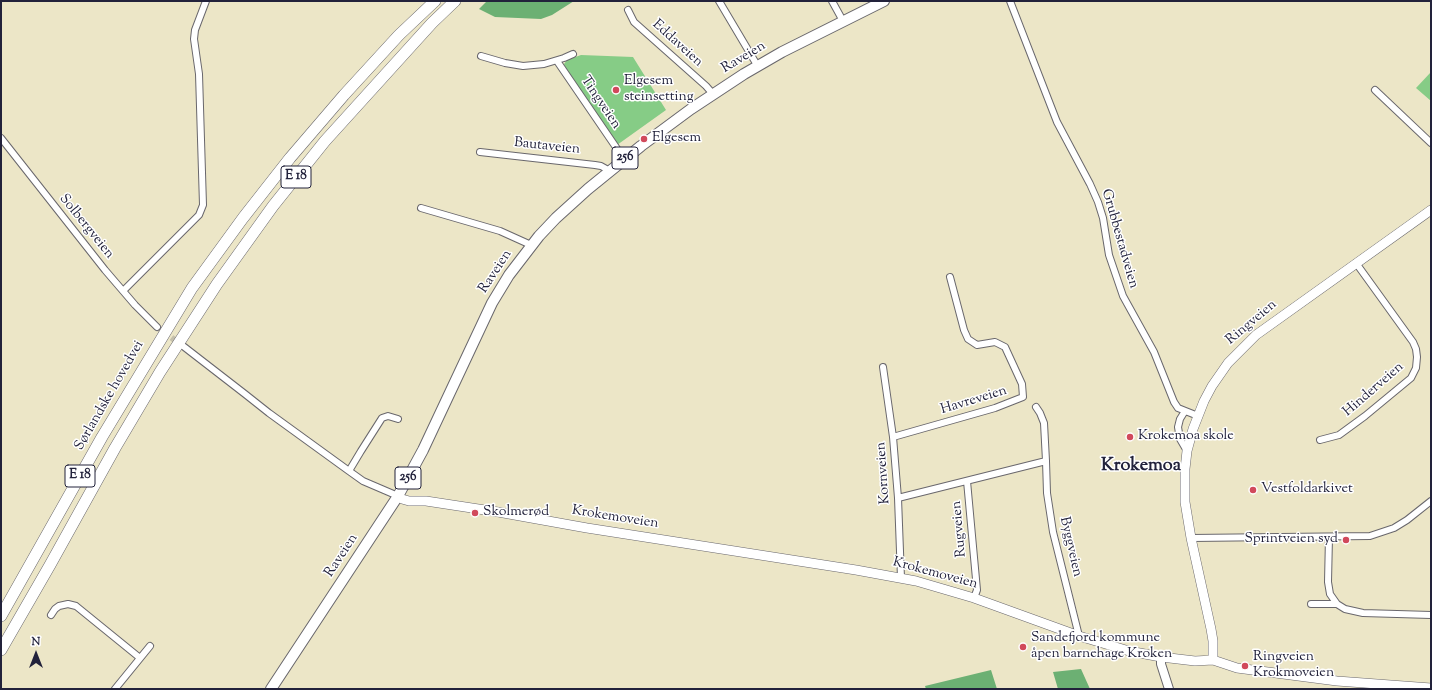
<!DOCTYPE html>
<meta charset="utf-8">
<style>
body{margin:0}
#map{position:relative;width:1432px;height:690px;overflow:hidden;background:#ece6c7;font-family:"Sorts Mill Goudy",serif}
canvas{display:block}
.frame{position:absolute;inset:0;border:2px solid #22223b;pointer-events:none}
.north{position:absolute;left:16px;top:634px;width:40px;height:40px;-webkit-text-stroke:3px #fff;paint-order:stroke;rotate:0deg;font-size:11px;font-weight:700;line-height:16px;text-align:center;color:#22223b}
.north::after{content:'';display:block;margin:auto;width:14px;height:18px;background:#22223b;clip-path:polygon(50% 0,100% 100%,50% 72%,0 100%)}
</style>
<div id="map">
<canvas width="1432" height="690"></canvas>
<div class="frame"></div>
<div class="north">N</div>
</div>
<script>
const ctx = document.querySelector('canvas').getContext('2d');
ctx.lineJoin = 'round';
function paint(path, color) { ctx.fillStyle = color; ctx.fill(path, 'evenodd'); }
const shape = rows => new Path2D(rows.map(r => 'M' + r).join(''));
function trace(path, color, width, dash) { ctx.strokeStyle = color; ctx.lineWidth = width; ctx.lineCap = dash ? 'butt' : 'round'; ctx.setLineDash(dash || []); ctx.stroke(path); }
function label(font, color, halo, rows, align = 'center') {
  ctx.font = font + ' "Sorts Mill Goudy",serif'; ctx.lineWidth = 3; ctx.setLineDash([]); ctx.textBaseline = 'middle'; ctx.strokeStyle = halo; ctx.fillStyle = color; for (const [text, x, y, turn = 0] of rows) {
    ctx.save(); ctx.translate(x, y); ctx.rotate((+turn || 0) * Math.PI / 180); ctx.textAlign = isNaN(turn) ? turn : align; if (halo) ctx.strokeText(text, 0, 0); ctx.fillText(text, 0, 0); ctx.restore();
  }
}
const green = shape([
 [581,55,633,57,666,110,617,145,565,69,564,64,567,60],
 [1431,72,1431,101,1416,88]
]);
const forest = shape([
 [487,1,574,1,552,15,541,19,495,17,479,9],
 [1081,669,1090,689,1058,689,1053,672],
 [991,670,997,689,926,689,925,686]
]);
const minorTunnel = shape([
 [157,327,180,344]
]);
const minor = shape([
 [719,1,757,65],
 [832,1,843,21],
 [1010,1,1057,122,1090,184,1098,202,1103,218,1109,255,1123,296,1154,352,1174,402,1178,408,1198,416],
 [628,10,634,22,706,86,713,94],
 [481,56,505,63,523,66,544,64,564,58,573,54],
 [557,61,624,159],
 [1375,90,1431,143],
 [1,138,105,270,135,305,157,327],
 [480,152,595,165,601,166,610,171],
 [421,208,500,231,531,245],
 [123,291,199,215,203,205,199,74,194,39,195,30,206,1],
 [183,346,245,394,269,413,349,471,363,481,398,496],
 [883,367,893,437,898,498,901,578],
 [1185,411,1180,419,1178,427,1180,439,1187,451],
 [893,437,995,408,1023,397,1022,384,1005,347,995,342,977,345,968,339,964,330,950,277],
 [1320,440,1339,435,1365,416,1411,378,1416,368,1417,357,1416,349,1413,342,1356,263],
 [1046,461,1047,493,1053,532,1079,636],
 [349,471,361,451,382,418,388,416,398,419],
 [967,481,977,590,974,598],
 [898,498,1046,461,1044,423,1040,413,1036,407],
 [1329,537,1328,582,1330,594,1337,604,1345,609,1363,613,1431,615],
 [1191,538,1370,536,1394,528,1407,520,1431,501],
 [1311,604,1337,604],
 [51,615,55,609,59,606,68,604,76,606,140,658],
 [115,689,150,646]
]);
const tertiary = shape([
 [1161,657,1161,664,1169,689]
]);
const secondary = shape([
 [398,496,402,499,409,501,426,501,498,512,587,528,856,570,916,581,974,598,1079,636,1129,651,1161,657,1195,661,1213,660,1237,668,1337,681,1431,688],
 [1213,660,1213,641,1211,629,1191,538,1185,502,1185,469,1187,451,1193,429,1204,401,1212,386,1228,363,1256,335,1431,210]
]);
const primary = shape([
 [271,689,398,496,423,450,492,303,509,275,539,236,556,218,588,189,641,146,691,109,744,74,782,52,884,1]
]);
const motorway = shape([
 [1,616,102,437,192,288,243,218,290,158,344,95,399,35,435,1],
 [1,650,50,565,115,448,160,372,217,284,273,206,325,141,432,23,455,1]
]);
const markers = [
 [616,90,4,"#d1495b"],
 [644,139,4,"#d1495b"],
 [1130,437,4,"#d1495b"],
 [1253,490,4,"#d1495b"],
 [475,513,4,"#d1495b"],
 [1346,540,4,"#d1495b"],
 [1023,647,4,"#d1495b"],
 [1245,666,4,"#d1495b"]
];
const shields = [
 [625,158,26],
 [296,177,30],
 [80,476,30],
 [408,478,26]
];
const shieldNames = [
 ["256",625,158],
 ["E 18",296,177],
 ["E 18",80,476],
 ["256",408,478]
];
const streetNames = [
 ["Eddaveien",677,44,42],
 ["Raveien",744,58,-31],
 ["Tingveien",600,103,56],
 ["Bautaveien",547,147,6],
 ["Solbergveien",86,227,51],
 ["Grubbestadveien",1119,239,74],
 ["Raveien",496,272,-57],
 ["Ringveien",1252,323,-40],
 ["Hinderveien",1374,390,-41],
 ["Sørlandske hovedvei",110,396,-60],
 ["Havreveien",974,401,-17],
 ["Kornveien",884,473,-94],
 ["Krokemoveien",615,518,9],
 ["Rugveien",960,529,-95],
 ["Byggveien",1070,547,77],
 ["Raveien",342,556,-57],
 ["Krokemoveien",935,574,15]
];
const poiNames = [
 ["Elgesem",624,82],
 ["steinsetting",624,98],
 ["Elgesem",652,139],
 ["Krokemoa skole",1138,437],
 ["Vestfoldarkivet",1261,490],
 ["Skolmerød",483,513],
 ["Sprintveien syd",1338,540,"right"],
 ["Sandefjord kommune",1031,639],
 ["åpen barnehage Kroken",1031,655],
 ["Ringveien",1253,658],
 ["Krokmoveien",1253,674]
];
const districtNames = [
 ["Krokemoa",1141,467]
];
paint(green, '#86cc86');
paint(forest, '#6cb073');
trace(minorTunnel, '#c4bfab', 6, [6, 3]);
trace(minor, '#69676c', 8);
trace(tertiary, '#69676c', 10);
trace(secondary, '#69676c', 10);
trace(primary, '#69676c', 12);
trace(motorway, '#69676c', 12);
trace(minor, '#fff', 6);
trace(tertiary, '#fff', 8);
trace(secondary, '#fff', 9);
trace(primary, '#fff', 10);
trace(motorway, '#fff', 11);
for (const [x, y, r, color] of markers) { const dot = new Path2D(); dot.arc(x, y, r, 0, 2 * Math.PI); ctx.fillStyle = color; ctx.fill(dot); trace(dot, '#fff', 1.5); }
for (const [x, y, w] of shields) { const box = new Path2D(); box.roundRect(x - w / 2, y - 11, w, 22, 3); ctx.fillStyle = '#fff'; ctx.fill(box); trace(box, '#22223b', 1); }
label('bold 13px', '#22223b', null, shieldNames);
label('14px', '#22223b', '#fff', streetNames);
label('14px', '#22223b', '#fff', poiNames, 'left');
label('bold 18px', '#22223b', '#fff', districtNames);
</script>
